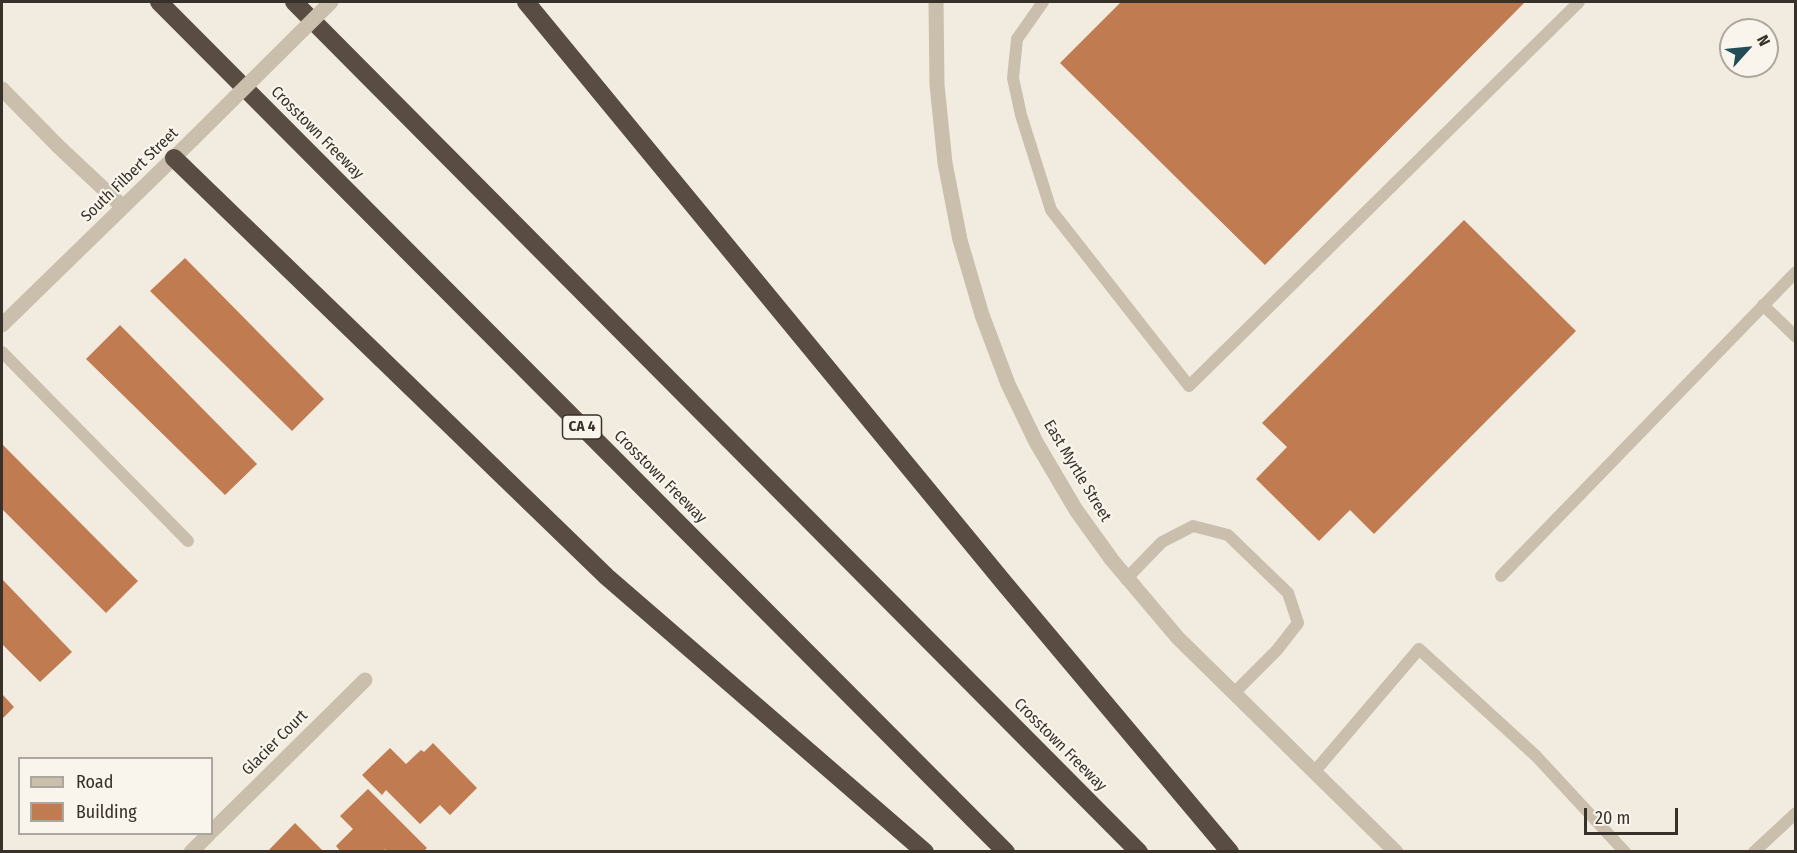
<!DOCTYPE html>
<style>
body{margin:0}
#map{position:relative;width:1797px;height:853px;overflow:hidden;background:#f2ece0;font-family:"Fira Sans Condensed",sans-serif}
canvas{display:block}
.frame{position:absolute;inset:0;border:3px solid #38312a;pointer-events:none}
.legend{position:absolute;left:18px;top:757px;width:195px;height:78px;box-sizing:border-box;background:#f9f5ec;border:2px solid #aca79e;margin:0;padding:8px 10px;list-style:none;font-size:18px;color:#38312a}
.legend li{display:flex;align-items:center;gap:12px;height:30px}
.legend b{width:30px;border:2px solid #aca79e}
.north{position:absolute;left:1719px;top:18px;width:60px;height:60px;box-sizing:border-box;background:#f9f5ec;border:2px solid #aca79e;border-radius:50%;rotate:63deg;font-size:16px;font-weight:700;line-height:24px;text-align:center;color:#38312a}
.north::after{content:'';display:block;margin:auto;width:21px;height:27px;background:#224d58;clip-path:polygon(50% 0,100% 100%,50% 72%,0 100%)}
.scale{position:absolute;left:1584px;top:808px;width:94px;height:27px;box-sizing:border-box;border:3px solid #38312a;border-top:0;padding-left:8px;font-size:18px;line-height:21px;white-space:nowrap;color:#38312a;-webkit-text-stroke:4px #f9f5ec;paint-order:stroke}
</style>
<div id="map">
<canvas width="1797" height="853"></canvas>
<div class="frame"></div>
<ul class="legend">
<li><b style="height:8px;background:#cabeac"></b>Road</li>
<li><b style="height:16px;background:#c07b50"></b>Building</li>
</ul>
<div class="north">N</div>
<div class="scale">20 m</div>
</div>
<script>
const ctx = document.querySelector('canvas').getContext('2d');
ctx.lineJoin = 'round';
function paint(path, color) { ctx.fillStyle = color; ctx.fill(path, 'evenodd'); }
const shape = rows => new Path2D(rows.map(r => 'M' + r).join(''));
function trace(path, color, width, dash) { ctx.strokeStyle = color; ctx.lineWidth = width; ctx.lineCap = dash ? 'butt' : 'round'; ctx.setLineDash(dash || []); ctx.stroke(path); }
function label(font, color, halo, rows, align = 'center') {
  ctx.font = font + ' "Fira Sans Condensed",sans-serif'; ctx.lineWidth = 4.5; ctx.setLineDash([]); ctx.textBaseline = 'middle'; ctx.strokeStyle = halo; ctx.fillStyle = color; for (const [text, x, y, turn = 0] of rows) {
    ctx.save(); ctx.translate(x, y); ctx.rotate((+turn || 0) * Math.PI / 180); ctx.textAlign = isNaN(turn) ? turn : align; if (halo) ctx.strokeText(text, 0, 0); ctx.fillText(text, 0, 0); ctx.restore();
  }
}
const building = shape([
 [1121,2,1525,2,1265,265,1060,63],
 [1464,220,1576,331,1374,534,1350,510,1319,541,1256,479,1287,447,1262,423],
 [185,258,324,399,292,431,150,291],
 [120,325,257,464,225,495,86,359],
 [2,444,138,581,106,613,2,509],
 [2,579,72,652,40,682,2,644],
 [2,694,14,707,2,719],
 [433,743,477,788,450,815,440,805,420,824,386,790,382,795,362,775,390,748,406,764,421,750,424,752],
 [368,789,427,848,423,852,387,852,385,849,383,852,341,852,336,846,353,829,340,816],
 [295,823,324,852,267,852]
]);
const service = shape([
 [1043,2,1017,39,1013,78,1021,115,1051,210,1189,386,1579,2],
 [1763,305,1796,337],
 [2,352,188,541],
 [1501,576,1796,272],
 [1126,579,1162,542,1193,526,1228,535,1288,593,1298,623,1277,650,1234,693],
 [1315,771,1419,649,1536,756,1625,852],
 [1754,852,1796,813]
]);
const minor = shape([
 [212,831,365,680],
 [191,852,209,834]
]);
const tertiary = shape([
 [936,2,937,85,945,163,960,240,982,315,1008,384,1036,442,1076,510,1112,560,1178,638,1396,852],
 [2,89,59,147,123,207],
 [2,325,193,139]
]);
const motorway = shape([
 [159,2,1006,852],
 [294,2,1139,852],
 [526,2,1005,584,1230,852],
 [174,158,607,577,925,852]
]);
const tertiaryBridge = shape([
 [193,139,331,2]
]);
const shields = [
 [582,427,39]
];
const shieldNames = [
 ["CA 4",582,427]
];
const streetNames = [
 ["Crosstown Freeway",317,133,45],
 ["South Filbert Street",130,175,-44],
 ["East Myrtle Street",1077,471,59],
 ["Crosstown Freeway",660,477,45],
 ["Glacier Court",275,743,-45],
 ["Crosstown Freeway",1060,745,45]
];
paint(building, '#c07b50');
trace(service, '#cabeac', 12);
trace(minor, '#cabeac', 15);
trace(tertiary, '#cabeac', 15);
trace(motorway, '#594c42', 18);
trace(tertiaryBridge, '#cabeac', 15);
for (const [x, y, w] of shields) { const box = new Path2D(); box.roundRect(x - w / 2, y - 12, w, 24, 4.5); ctx.fillStyle = '#f9f5ec'; ctx.fill(box); trace(box, '#38312a', 1.5); }
label('bold 15px', '#38312a', null, shieldNames);
label('16px', '#38312a', '#f9f5ec', streetNames);
</script>
